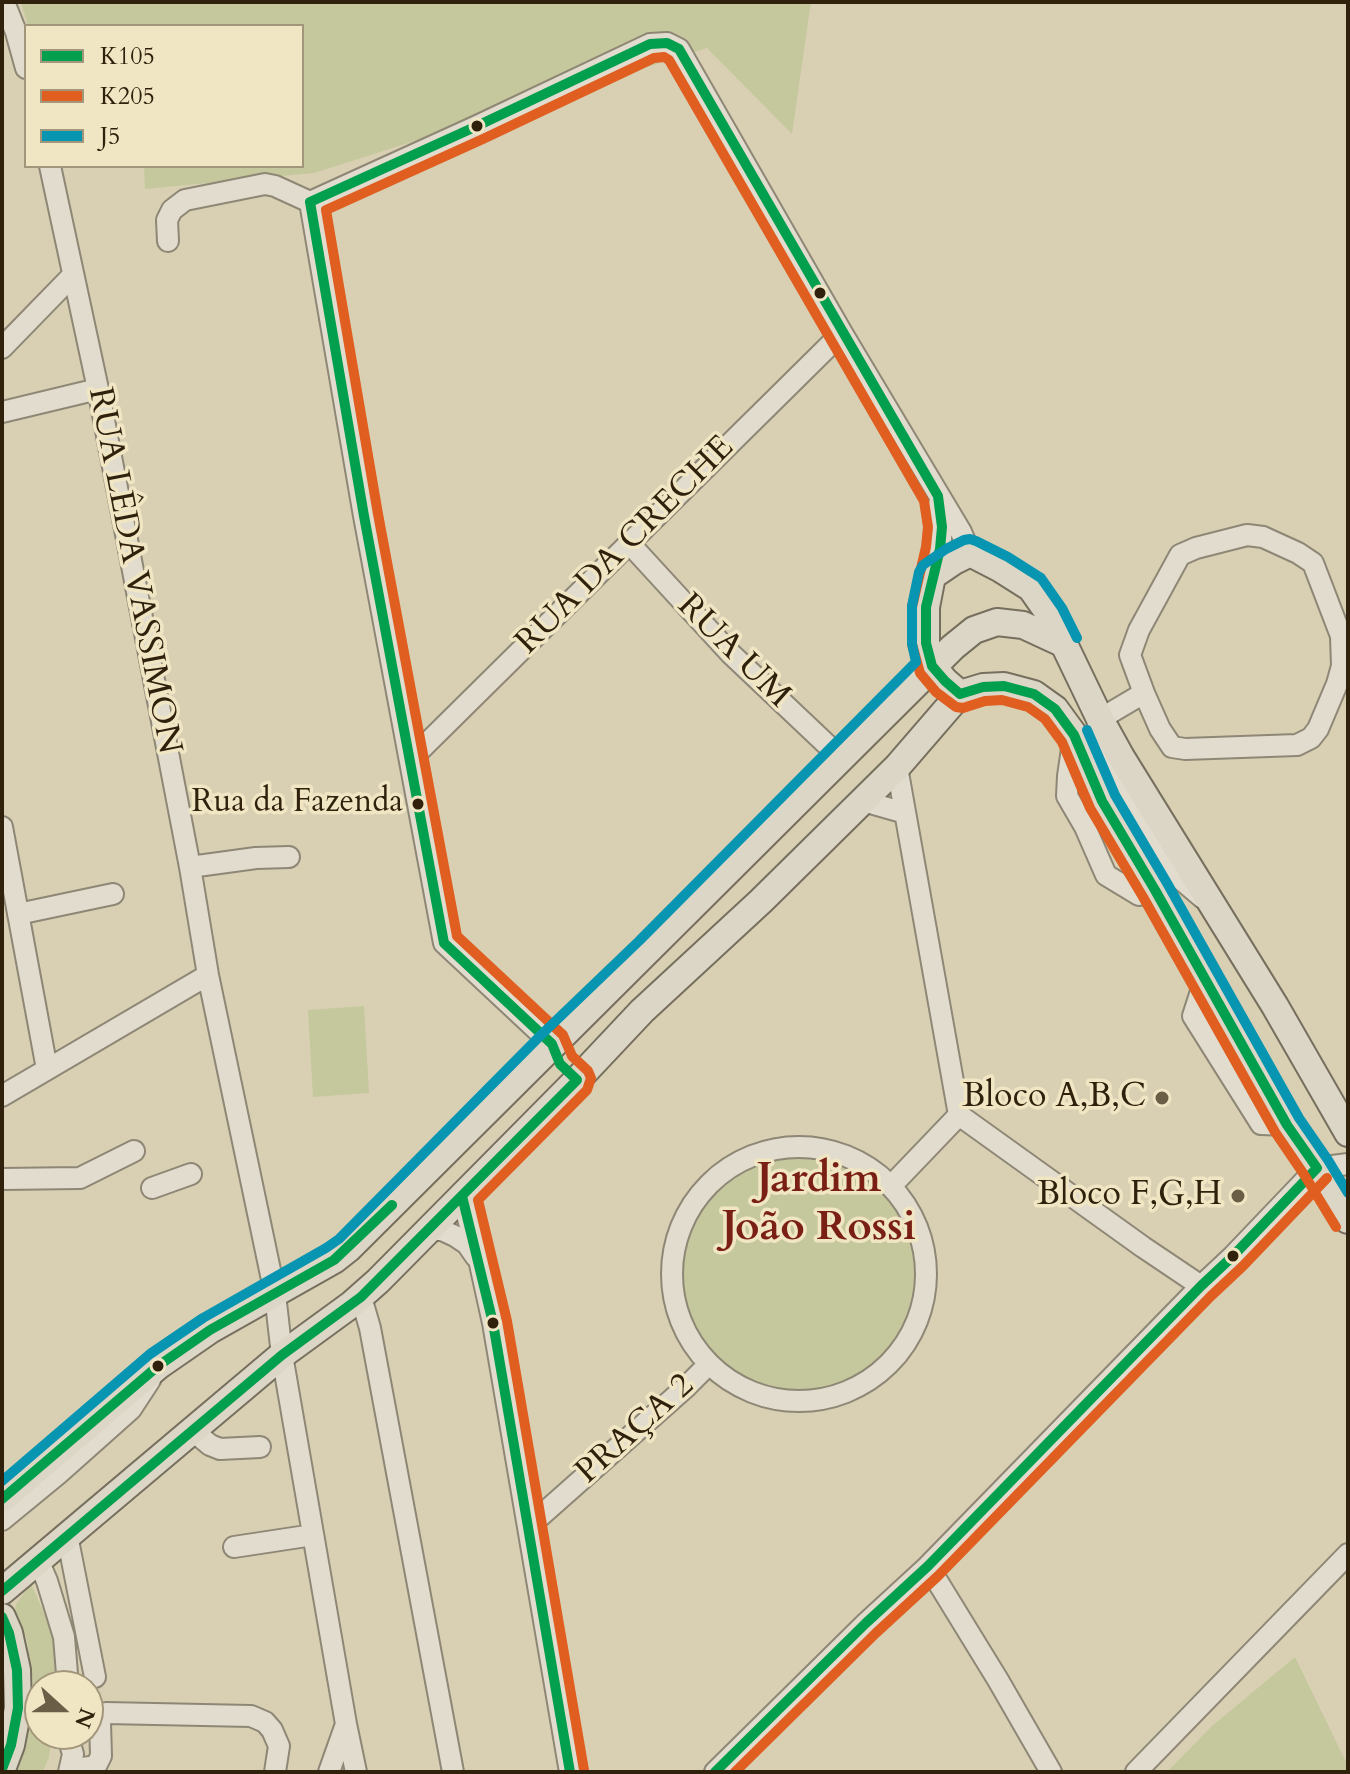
<!DOCTYPE html>
<meta charset="utf-8">
<style>
body{margin:0}
#map{position:relative;width:1350px;height:1774px;overflow:hidden;background:#d9d0b4;font-family:Cardo,serif}
canvas{display:block}
.frame{position:absolute;inset:0;border:4px solid #30210d;pointer-events:none}
.legend{position:absolute;left:24px;top:24px;width:280px;height:144px;box-sizing:border-box;background:#f0e6c4;border:2px solid #a3977b;margin:0;padding:10px 14px;list-style:none;font-size:24px;color:#30210d}
.legend li{display:flex;align-items:center;gap:16px;height:40px}
.legend b{width:40px;border:2px solid #a3977b}
.north{position:absolute;left:24px;top:1670px;width:80px;height:80px;box-sizing:border-box;background:#f0e6c4;border:2px solid #a3977b;border-radius:50%;rotate:111deg;font-size:22px;font-weight:700;line-height:32px;text-align:center;color:#30210d}
.north::after{content:'';display:block;margin:auto;width:28px;height:36px;background:#6b5e47;clip-path:polygon(50% 0,100% 100%,50% 72%,0 100%)}
</style>
<div id="map">
<canvas width="1350" height="1774"></canvas>
<div class="frame"></div>
<ul class="legend">
<li><b style="height:10px;background:#029f4e"></b>K105</li>
<li><b style="height:10px;background:#df5e20"></b>K205</li>
<li><b style="height:10px;background:#0795b1"></b>J5</li>
</ul>
<div class="north">N</div>
</div>
<script>
const ctx = document.querySelector('canvas').getContext('2d');
ctx.lineJoin = 'round';
function paint(path, color) { ctx.fillStyle = color; ctx.fill(path, 'evenodd'); }
const shape = rows => new Path2D(rows.map(r => 'M' + r).join(''));
function trace(path, color, width, dash) { ctx.strokeStyle = color; ctx.lineWidth = width; ctx.lineCap = dash ? 'butt' : 'round'; ctx.setLineDash(dash || []); ctx.stroke(path); }
function label(font, color, halo, rows, align = 'center') {
  ctx.font = font + ' Cardo,serif'; ctx.lineWidth = 7; ctx.setLineDash([]); ctx.textBaseline = 'middle'; ctx.strokeStyle = halo; ctx.fillStyle = color; for (const [text, x, y, turn = 0] of rows) {
    ctx.save(); ctx.translate(x, y); ctx.rotate((+turn || 0) * Math.PI / 180); ctx.textAlign = isNaN(turn) ? turn : align; if (halo) ctx.strokeText(text, 0, 0); ctx.fillText(text, 0, 0); ctx.restore();
  }
}
const green = shape([
 [21,2,811,2,792,134,707,48,314,173,145,189,144,166,302,166,302,26,28,26],
 [364,1006,369,1093,313,1097,308,1010],
 '680 1274a117 117 0 1 1 234 0a117 117 0 1 1-234 0Z',
 [31,1584,52,1631,58,1686,40,1686,40,1734,52,1734,49,1757,43,1772,15,1772,25,1747,34,1688,27,1640,15,1611,16,1604],
 [1295,1657,1348,1766,1348,1772,1167,1772,1212,1726]
]);
const minor = shape([
 [4,2,16,32,26,68],
 [50,166,98,389,190,867,208,975,275,1294,282,1355,346,1724,356,1772],
 [310,202,477,126,650,44,667,43,679,49,842,333,961,532,970,553],
 [310,202,364,516,444,943,552,1044],
 [168,241,167,220,172,210,185,200,265,184,275,186,310,202],
 [2,348,73,275],
 [2,412,98,389],
 [629,543,730,653,841,758],
 [932,576,940,549,942,527,939,504],
 [1144,693,1130,655,1139,630,1180,555,1196,548,1247,535,1263,537,1298,553,1313,563,1341,636,1342,666,1337,684,1318,729,1311,738,1297,745,1185,749,1172,747,1160,729,1144,693,1100,719,1093,741,1158,860,1203,898],
 [1074,735,1068,776,1067,796,1085,827,1106,875,1139,895,1155,890],
 [410,760,842,333],
 [897,767,959,1115,1143,1247,1201,1286],
 [863,801,905,813],
 [2,827,47,1069],
 [190,867,256,858,289,857],
 [18,914,113,894],
 [1205,979,1193,1016,1261,1124,1287,1125],
 [2,1096,208,975],
 '672 1274a127 127 0 1 1 254 0a127 127 0 1 1-254 0Z',
 [2,1179,80,1178,134,1151],
 [892,1185,959,1115],
 [152,1188,191,1174],
 [462,1196,480,1264,493,1323,570,1772],
 [428,1230,442,1230,455,1236,467,1244,476,1257],
 [361,1297,370,1328,453,1772],
 [192,1430,210,1445,220,1449,260,1447],
 [2,1520,58,1474,131,1409,150,1380],
 [528,1527,686,1387,708,1365],
 [67,1535,95,1677],
 [234,1547,313,1535],
 [38,1560,47,1581,64,1637,68,1686],
 [928,1566,998,1680,1051,1772],
 [67,1734,73,1754,69,1772],
 [70,1770,96,1766,101,1756,100,1722,101,1717,106,1713,251,1716,265,1722,272,1730,279,1746,275,1772],
 [329,1772,346,1724],
 [715,1772,866,1623,928,1566,1201,1286,1233,1256,1317,1168,1348,1164],
 [1136,1772,1348,1554]
]);
const major = shape([
 [960,694,945,681,932,666,926,643,926,607,932,576,954,561,970,553,1001,569,1031,588,1050,615,1100,719,1121,757,1275,1006,1348,1133],
 [960,694,983,687,1004,686,1034,694,1055,709,1074,735,1102,801,1155,890,1287,1125,1317,1168,1348,1220],
 [2,1499,158,1366,210,1330,334,1260,348,1249,953,647,974,630,997,622,1023,625,1064,644],
 [2,1591,282,1355,352,1304,378,1281,577,1080,642,1011,761,901,897,767,960,694],
 [2,1617,9,1633,17,1670,18,1708,11,1745,2,1769]
]);
const bus1 = shape([
 [577,1080,560,1064,552,1044,444,943,364,516,310,202,477,126,650,44,667,43,679,49,938,496,942,527,940,549,926,607,926,643,932,666,945,681,960,694,983,687,1004,686,1034,694,1055,709,1074,735,1102,801,1155,890,1287,1125,1317,1168,1233,1256,1201,1286,928,1566,866,1623,715,1772],
 [462,1196,493,1323,570,1772],
 [2,1499,158,1366,210,1330,334,1260,392,1205],
 [2,1591,282,1355,361,1297,577,1080],
 [2,1617,9,1633,17,1670,18,1708,11,1745,2,1769]
]);
const bus2 = shape([
 [584,1770,507,1321,478,1200,587,1090,591,1078,588,1071,572,1056,563,1035,457,936,378,514,326,210,483,139,654,58,664,57,669,60,924,501,928,527,926,547,912,607,912,644,920,673,936,692,956,707,963,708,985,701,1002,700,1028,707,1045,719,1062,742,1090,808,1143,897,1275,1132,1305,1176,1336,1227],
 [735,1772,876,1633,938,1576,1211,1296,1243,1266,1327,1178]
]);
const bus3 = shape([
 [1087,730,1115,795,1167,883,1299,1118,1328,1160,1348,1193],
 [2,1481,150,1354,203,1318,326,1248,339,1239,542,1034,639,941,916,662,912,644,912,606,919,572,923,565,946,549,964,540,970,539,976,541,1008,557,1041,578,1062,608,1077,638]
]);
const markers = [
 [477,126,7,"#30210d"],
 [820,293,7,"#30210d"],
 [418,804,7,"#30210d"],
 [1162,1098,8,"#6b5e47"],
 [1238,1196,8,"#6b5e47"],
 [1233,1256,7,"#30210d"],
 [493,1323,7,"#30210d"],
 [158,1366,7,"#30210d"]
];
const busNames = [
 ["Rua da Fazenda",403,804]
];
const streetNames = [
 ["RUA DA CRECHE",626,546,-45],
 ["RUA LÊDA VASSIMON",133,571,79],
 ["RUA UM",733,652,45],
 ["PRAÇA 2",636,1430,-42]
];
const poiNames = [
 ["Bloco A,B,C",1146,1098],
 ["Bloco F,G,H",1222,1196]
];
const districtNames = [
 ["Jardim",819,1181],
 ["João Rossi",819,1229]
];
paint(green, '#c5c79c');
trace(minor, '#8e8775', 24);
trace(major, '#766f5e', 30);
trace(minor, '#e1dcce', 20);
trace(major, '#dcd6c6', 26);
trace(bus1, '#029f4e', 10);
trace(bus2, '#df5e20', 10);
trace(bus3, '#0795b1', 10);
for (const [x, y, r, color] of markers) { const dot = new Path2D(); dot.arc(x, y, r, 0, 2 * Math.PI); ctx.fillStyle = color; ctx.fill(dot); trace(dot, '#f0e6c4', 3); }
label('32px', '#30210d', '#f0e6c4', busNames, 'right');
label('34px', '#30210d', '#f0e6c4', streetNames);
label('34px', '#30210d', '#f0e6c4', poiNames, 'right');
label('bold 42px', '#7a1f14', '#f0e6c4', districtNames);
</script>
